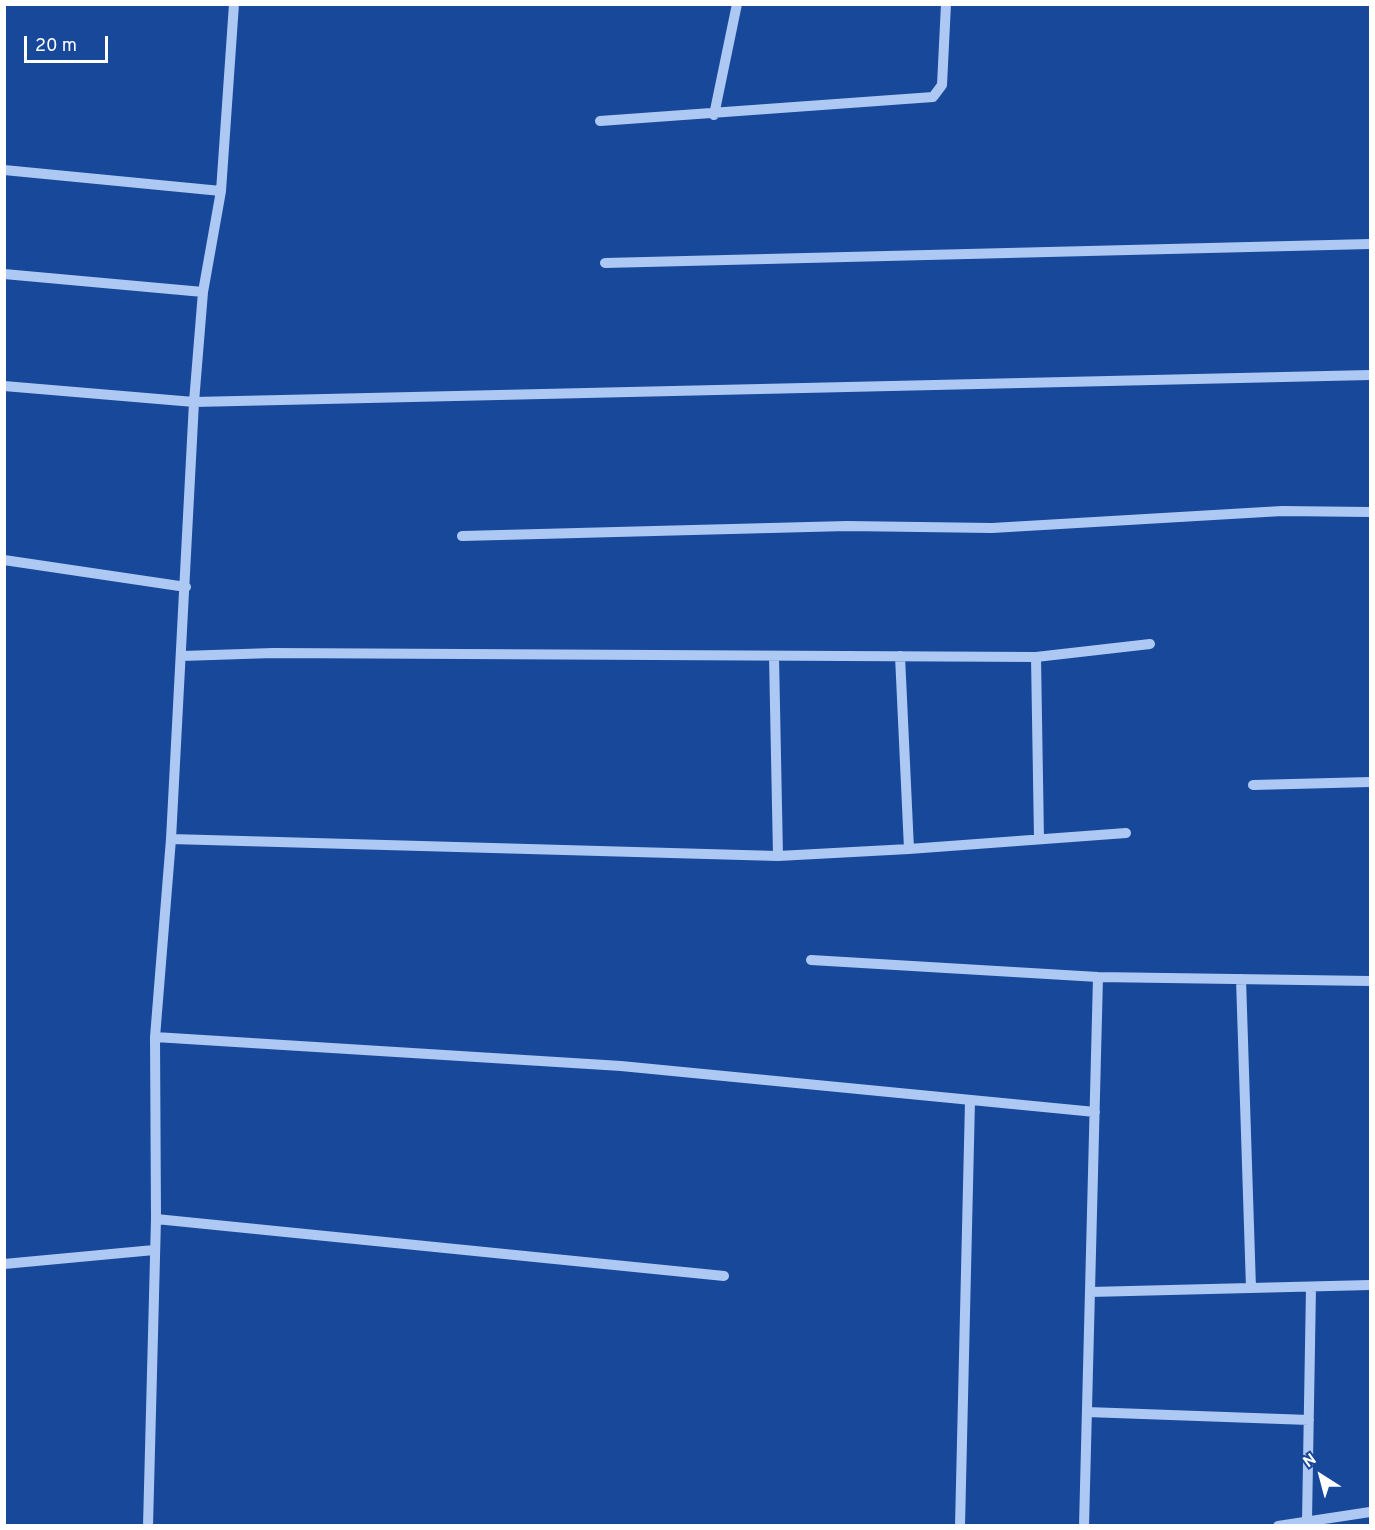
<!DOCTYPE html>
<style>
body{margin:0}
#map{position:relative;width:1375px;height:1530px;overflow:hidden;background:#18489a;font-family:Overpass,sans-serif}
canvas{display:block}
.frame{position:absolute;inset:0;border:6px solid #fff;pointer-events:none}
.north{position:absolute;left:1291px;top:1446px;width:60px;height:60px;-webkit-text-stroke:4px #18489a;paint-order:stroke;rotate:324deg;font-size:16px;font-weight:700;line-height:24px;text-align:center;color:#fff}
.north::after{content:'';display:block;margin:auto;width:21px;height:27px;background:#fff;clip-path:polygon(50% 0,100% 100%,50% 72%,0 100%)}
.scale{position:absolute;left:24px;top:36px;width:84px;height:27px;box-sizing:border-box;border:3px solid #fff;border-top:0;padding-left:8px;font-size:18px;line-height:21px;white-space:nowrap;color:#fff;-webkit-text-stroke:4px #18489a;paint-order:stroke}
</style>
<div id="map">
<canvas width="1375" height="1530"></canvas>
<div class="frame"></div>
<div class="north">N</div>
<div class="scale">20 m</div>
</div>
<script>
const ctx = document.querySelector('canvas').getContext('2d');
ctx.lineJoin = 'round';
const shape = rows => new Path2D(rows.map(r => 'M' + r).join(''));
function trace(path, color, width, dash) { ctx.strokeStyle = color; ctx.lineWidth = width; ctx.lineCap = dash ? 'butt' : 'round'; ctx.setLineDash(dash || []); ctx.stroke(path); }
const minor = shape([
 [714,115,737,4],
 [600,121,933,97,942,85,946,4],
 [4,170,221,191],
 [605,263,1370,244],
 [4,274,203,292],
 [4,386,194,402,1370,375],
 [462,536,847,526,992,528,1282,511,1370,512],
 [4,560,186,587],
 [182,656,273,653,1036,657,1150,644],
 [774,656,778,856],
 [900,656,909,849],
 [1036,657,1039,839],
 [1253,785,1370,782],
 [171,839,778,856,909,849,1126,833],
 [811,960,1098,977,1370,981],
 [1241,979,1251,1288],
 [155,1037,621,1066,1095,1112],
 [156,1219,724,1276],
 [4,1264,154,1250],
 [1090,1292,1370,1285],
 [1087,1412,1309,1420],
 [1307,1521,1311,1287],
 [148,1526,156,1219,155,1037,171,839,194,402,203,292,221,191,234,4],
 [960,1526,970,1101],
 [1084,1526,1098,977],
 [1278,1526,1370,1512]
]);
trace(minor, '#adc8f2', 10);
</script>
